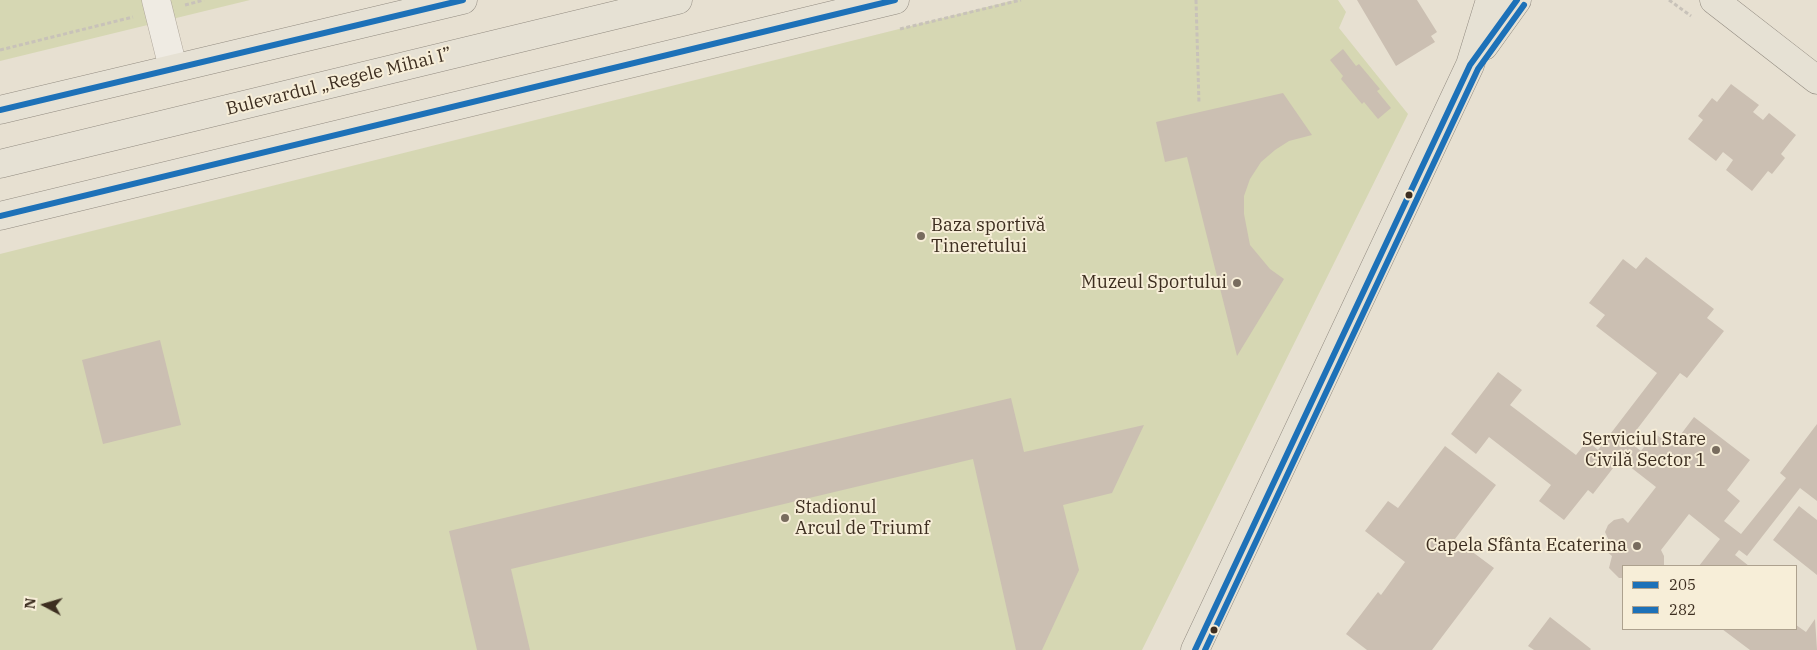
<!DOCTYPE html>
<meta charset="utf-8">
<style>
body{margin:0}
#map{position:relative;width:1817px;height:650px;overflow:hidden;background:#e7e0d1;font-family:"IBM Plex Serif",serif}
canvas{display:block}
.legend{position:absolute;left:1622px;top:565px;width:175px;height:65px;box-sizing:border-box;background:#f7eed8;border:1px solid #ada18e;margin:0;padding:6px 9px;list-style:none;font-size:15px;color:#3d2e20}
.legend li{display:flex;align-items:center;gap:10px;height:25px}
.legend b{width:25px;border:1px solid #ada18e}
.north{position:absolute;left:20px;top:580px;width:50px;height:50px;-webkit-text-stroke:4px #f7eed8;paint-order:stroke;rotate:276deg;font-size:14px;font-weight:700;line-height:20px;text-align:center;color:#3d2e20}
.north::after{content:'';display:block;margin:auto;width:18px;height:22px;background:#3d2e20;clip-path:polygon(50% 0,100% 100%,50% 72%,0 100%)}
</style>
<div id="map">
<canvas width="1817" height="650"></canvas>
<ul class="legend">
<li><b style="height:6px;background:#1d71b8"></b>205</li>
<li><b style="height:6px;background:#1d71b8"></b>282</li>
</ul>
<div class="north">N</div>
</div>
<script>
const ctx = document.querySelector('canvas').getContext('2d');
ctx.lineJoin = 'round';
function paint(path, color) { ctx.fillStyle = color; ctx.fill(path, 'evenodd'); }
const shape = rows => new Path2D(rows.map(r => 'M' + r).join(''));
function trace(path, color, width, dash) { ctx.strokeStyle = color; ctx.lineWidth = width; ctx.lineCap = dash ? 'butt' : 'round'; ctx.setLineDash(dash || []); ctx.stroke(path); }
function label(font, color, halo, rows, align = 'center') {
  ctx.font = font + ' "IBM Plex Serif",serif'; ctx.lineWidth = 4; ctx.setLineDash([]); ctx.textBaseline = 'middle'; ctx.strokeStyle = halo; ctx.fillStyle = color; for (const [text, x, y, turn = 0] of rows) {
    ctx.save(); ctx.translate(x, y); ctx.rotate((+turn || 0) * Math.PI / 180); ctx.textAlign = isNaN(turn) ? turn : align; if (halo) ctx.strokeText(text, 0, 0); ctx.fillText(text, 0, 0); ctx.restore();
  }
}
const green = shape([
 [0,0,250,0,0,61],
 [1015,0,1338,0,1346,12,1339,28,1408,114,1142,650,0,650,0,254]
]);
const building = shape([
 [1357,0,1417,0,1437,32,1431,36,1435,42,1396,66],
 [1343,49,1356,66,1359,64,1380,89,1377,91,1391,108,1378,119,1364,102,1362,104,1341,79,1343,76,1330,60],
 [1731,84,1759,105,1753,112,1763,120,1769,113,1796,135,1781,154,1785,158,1772,174,1768,171,1752,191,1726,170,1733,160,1723,152,1716,161,1688,139,1703,120,1698,116,1712,98,1717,102],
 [1283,93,1312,135,1289,141,1275,150,1261,162,1250,179,1244,196,1244,214,1250,245,1270,269,1284,279,1237,356,1187,157,1165,162,1156,122],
 [1646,257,1714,309,1707,318,1724,331,1687,378,1680,373,1628,441,1641,451,1654,433,1672,446,1694,417,1750,460,1727,490,1740,501,1724,521,1741,534,1786,478,1780,473,1817,424,1817,501,1800,488,1747,556,1739,550,1735,555,1749,566,1699,566,1720,539,1689,514,1661,550,1664,556,1664,566,1623,566,1623,578,1619,578,1609,568,1612,556,1606,551,1611,545,1605,532,1608,525,1614,520,1623,518,1628,523,1656,487,1620,459,1593,494,1588,490,1564,520,1539,501,1551,485,1489,437,1476,454,1451,434,1498,372,1522,390,1510,405,1576,455,1587,441,1598,450,1657,373,1596,326,1605,315,1589,303,1623,259,1636,269],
 [160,340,181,425,103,444,82,360],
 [1011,398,1024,452,1144,425,1112,493,1063,505,1079,570,1042,650,1016,650,973,459,511,569,530,650,477,650,449,531],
 [1445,446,1496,485,1455,539,1494,568,1432,650,1367,650,1346,634,1378,592,1381,595,1405,562,1365,531,1388,501,1398,508],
 [1799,506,1817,520,1817,575,1773,540],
 [1550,617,1591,649,1590,650,1534,650,1528,646],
 [1815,619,1817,650,1750,650,1722,629,1796,629,1796,625,1806,632]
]);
const path = shape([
 [1196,0,1199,104],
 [1669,0,1691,16],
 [185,5,204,0],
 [900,29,1021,0],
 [0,50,133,17]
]);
const minor = shape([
 [156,0,173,68]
]);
const major = shape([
 [1714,0,1817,80],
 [1484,46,1517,0],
 [0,110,463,0],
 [0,164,678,0],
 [0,216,895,0],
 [1195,650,1470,65,1490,0]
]);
const bus1 = shape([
 [0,110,463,0],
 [0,216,895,0],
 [1195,650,1470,65,1517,0]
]);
const bus2 = shape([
 [1205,650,1478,69,1524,5]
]);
const markers = [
 [1409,195,4.5,"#3d2e20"],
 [921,236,5,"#786c5e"],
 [1237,283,5,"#786c5e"],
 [1716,450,5,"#786c5e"],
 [785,518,5,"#786c5e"],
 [1637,546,5,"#786c5e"],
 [1214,630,4.5,"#3d2e20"]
];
const streetNames = [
 ["Bulevardul „Regele Mihai I”",339,82,-14]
];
const poiNames = [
 ["Baza sportivă",931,226,"left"],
 ["Tineretului",931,247,"left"],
 ["Muzeul Sportului",1227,283],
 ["Serviciul Stare",1706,440],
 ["Civilă Sector 1",1706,461],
 ["Stadionul",795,508,"left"],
 ["Arcul de Triumf",795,529,"left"],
 ["Capela Sfânta Ecaterina",1627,546]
];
paint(green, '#d6d7b3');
paint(building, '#cbbfb2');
trace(minor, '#ada599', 29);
trace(major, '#928b80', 29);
trace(path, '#c8c2b9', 3, [4, 2.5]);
trace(minor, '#efebe3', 28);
trace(major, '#e6e1d4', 28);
trace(bus1, '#1d71b8', 6);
trace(bus2, '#1d71b8', 6);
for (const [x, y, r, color] of markers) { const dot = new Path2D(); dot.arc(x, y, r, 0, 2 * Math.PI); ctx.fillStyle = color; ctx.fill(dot); trace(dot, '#f7eed8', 2); }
label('18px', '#3d2e20', '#f7eed8', streetNames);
label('18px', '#3d2e20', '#f7eed8', poiNames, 'right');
</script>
